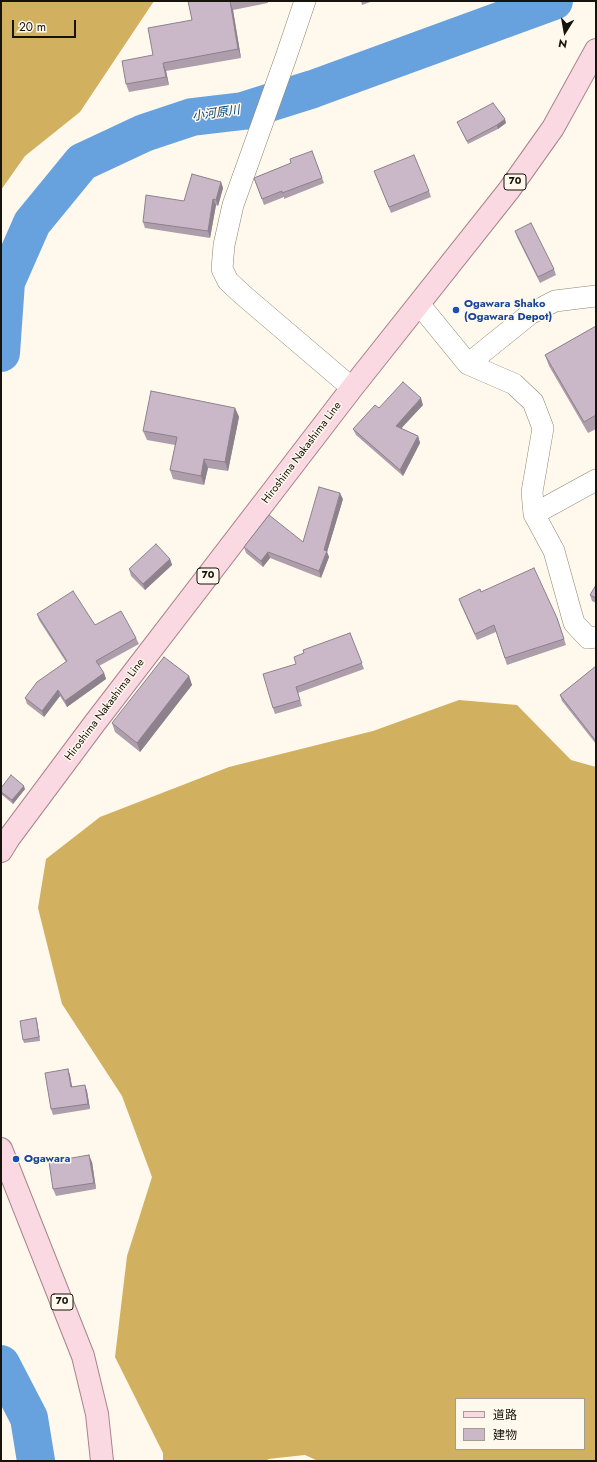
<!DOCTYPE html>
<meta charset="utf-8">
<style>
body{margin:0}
#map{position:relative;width:597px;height:1462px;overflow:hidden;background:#fff9ed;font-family:Jost,"Noto Sans JP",sans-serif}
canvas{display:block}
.frame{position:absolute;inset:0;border:2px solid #16130c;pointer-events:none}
.legend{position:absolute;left:455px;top:1398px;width:130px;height:52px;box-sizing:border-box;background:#fff9ed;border:1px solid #a29d93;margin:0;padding:5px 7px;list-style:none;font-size:12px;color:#16130c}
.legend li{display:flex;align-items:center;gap:8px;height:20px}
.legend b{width:20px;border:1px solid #a29d93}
.north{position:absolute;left:545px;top:12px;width:40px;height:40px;-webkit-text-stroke:3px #fff9ed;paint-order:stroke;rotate:191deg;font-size:11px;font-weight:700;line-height:16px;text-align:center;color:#16130c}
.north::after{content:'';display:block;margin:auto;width:14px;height:18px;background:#16130c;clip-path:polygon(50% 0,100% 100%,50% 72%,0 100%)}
.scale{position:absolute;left:12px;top:20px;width:64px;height:18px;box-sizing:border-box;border:2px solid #16130c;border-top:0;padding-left:5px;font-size:12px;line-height:14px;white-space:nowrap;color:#16130c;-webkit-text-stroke:3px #fff9ed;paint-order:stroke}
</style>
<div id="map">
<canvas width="597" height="1462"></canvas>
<div class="frame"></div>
<ul class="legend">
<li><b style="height:5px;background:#fad9e2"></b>道路</li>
<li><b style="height:11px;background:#cab8c8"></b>建物</li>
</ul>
<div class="north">N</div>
<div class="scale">20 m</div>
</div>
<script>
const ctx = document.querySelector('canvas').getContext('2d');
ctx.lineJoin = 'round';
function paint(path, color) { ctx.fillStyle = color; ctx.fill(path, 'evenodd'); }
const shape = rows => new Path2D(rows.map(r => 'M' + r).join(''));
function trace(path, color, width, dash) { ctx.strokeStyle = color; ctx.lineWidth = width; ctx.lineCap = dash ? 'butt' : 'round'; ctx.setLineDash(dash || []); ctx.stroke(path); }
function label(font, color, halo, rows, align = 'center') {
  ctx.font = font + ' Jost,"Noto Sans JP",sans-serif'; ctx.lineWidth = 3; ctx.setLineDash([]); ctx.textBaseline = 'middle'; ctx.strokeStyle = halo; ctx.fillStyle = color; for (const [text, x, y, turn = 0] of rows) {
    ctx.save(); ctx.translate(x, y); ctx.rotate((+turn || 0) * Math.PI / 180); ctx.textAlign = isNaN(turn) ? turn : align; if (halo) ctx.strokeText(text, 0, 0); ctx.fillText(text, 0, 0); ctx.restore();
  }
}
const forest = shape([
 [1,1,154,1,80,112,25,156,1,190],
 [459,700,517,705,571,760,596,767,596,1461,318,1461,305,1455,268,1459,267,1461,163,1461,163,1453,115,1357,127,1256,152,1177,122,1096,62,1004,38,908,46,859,100,817,229,767,373,731],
 [456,1399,584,1399,584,1449,456,1449]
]);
const river = shape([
 [1,353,6,282,32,223,82,162,144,133,192,117,243,111,313,89,554,1],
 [1,1364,29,1418,36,1461]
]);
const minor = shape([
 [305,1,286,57,233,205,224,245,222,269,228,281,243,295,352,388],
 [419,304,468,364,514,384,533,402,543,428,532,492,534,514,554,551,574,623,588,638,596,637],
 [468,364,530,314,555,301,596,296],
 [534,514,596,480]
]);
const major = shape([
 [1,851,9,838,94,724,352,388,509,190,553,128,596,50],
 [1,1149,83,1356,97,1414,102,1461]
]);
const wall = shape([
 [188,1,268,1,268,3,233,10,241,58,166,71,169,85,129,92,126,84,153,55,192,20],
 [361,1,373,1,362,5],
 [457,122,506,123,498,129,468,144],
 [312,151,324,183,284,199,284,197,264,205,254,178,291,163],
 [374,171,429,191,431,197,391,213],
 [221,182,223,188,218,206,216,205,210,238,145,228,143,222],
 [515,231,554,269,556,275,540,283,517,237],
 [596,326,596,429,588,433,549,366,545,355],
 [423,405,401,428,418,436,420,443,403,476,356,435,353,429,379,408],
 [235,408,239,417,228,471,208,468,204,485,173,479,170,470,175,445,147,440,143,431],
 [343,499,327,552,329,557,321,578,270,558,263,567,246,553,244,547,303,542],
 [170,559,172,565,145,590,131,576,129,569],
 [596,585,596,603,592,601,590,595],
 [481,592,557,618,566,645,507,665,496,632,477,640,461,605,459,599],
 [37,614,95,625,136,638,139,644,99,666,104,673,106,679,67,707,60,696,44,717,27,704,25,698,66,662,39,620],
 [350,633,364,669,298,693,302,706,275,714,273,708,296,664,304,653],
 [596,666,596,744,562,701,560,695],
 [189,676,192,685,140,752,115,732,112,723],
 [1,788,25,789,13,804,1,794],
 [37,1021,40,1041,24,1043,23,1040],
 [68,1069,70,1075,72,1087,85,1085,87,1091,90,1109,53,1115,51,1109],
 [92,1162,96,1189,56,1196,53,1189]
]);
const shadedWall = shape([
 [230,1,233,10,241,58,238,49],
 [163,63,166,71,169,85,166,77],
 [505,119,506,123,498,129,497,125],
 [221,182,223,188,218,206,216,200],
 [213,199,216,205,210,238,208,231],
 [421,398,423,405,398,432,396,426],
 [235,408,239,417,228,471,225,462],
 [418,436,420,443,403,476,400,470],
 [204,459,208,468,204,485,201,476],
 [340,493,343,499,327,552,329,557,321,578,319,571,324,550],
 [268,552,270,558,263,567,261,561],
 [170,559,172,565,145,590,143,584],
 [104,673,106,679,67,707,65,701],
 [189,676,192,685,140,752,137,743],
 [58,690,60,696,44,717,42,711],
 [24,786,25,789,13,804,12,800],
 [36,1018,37,1021,40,1041,39,1037],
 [68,1069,70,1075,73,1092,71,1087],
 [85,1085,87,1091,90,1109,88,1104],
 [89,1155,92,1162,96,1189,94,1183]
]);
const building = shape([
 [188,1,230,1,238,49,163,63,166,77,126,84,122,61,153,55,148,28,192,20,188,1],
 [493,103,505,119,497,125,467,141,457,122,493,103],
 [312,151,322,178,282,193,282,191,262,199,254,178,291,163,290,159,312,151],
 [414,155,429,191,389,207,374,171,414,155],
 [192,174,221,182,216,200,213,199,208,231,143,222,146,195,184,201,192,174],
 [531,223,554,269,538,277,515,231,531,223],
 [596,326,596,415,584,422,545,355,596,326],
 [403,382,421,398,396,426,418,436,400,470,353,429,375,405,379,408,403,382],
 [151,391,235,408,225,462,204,459,201,476,170,470,177,437,143,431,151,391],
 [319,487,340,493,324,550,327,551,319,571,268,552,261,561,244,547,269,515,303,542,319,487],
 [156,544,170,559,143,584,129,569,156,544],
 [534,568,557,618,564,639,505,658,494,625,475,634,459,599,480,589,481,592,534,568],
 [596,585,596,598,590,595,596,585],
 [73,591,95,625,121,611,136,638,96,661,104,673,65,701,58,690,42,711,25,698,37,682,67,661,37,614,73,591],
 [350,633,362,663,296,687,300,700,273,708,263,674,296,664,294,657,304,653,303,650,350,633],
 [164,657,189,676,137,743,112,723,164,657],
 [596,666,596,741,560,695,596,666],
 [11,775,24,786,12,800,1,792,1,788,11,775],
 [36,1018,39,1037,23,1040,20,1021,36,1018],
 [68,1069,71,1087,85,1085,88,1104,51,1109,45,1073,68,1069],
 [89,1155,94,1183,53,1189,49,1162,89,1155]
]);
const markers = [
 [456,310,4,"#1a4fb4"],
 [16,1159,4,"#1a4fb4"]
];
const shields = [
 [515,182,22],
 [208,576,22],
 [62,1302,22]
];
const shieldNames = [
 ["70",515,182],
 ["70",208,576],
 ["70",62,1302]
];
const transitNames = [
 ["Ogawara Shako",464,304],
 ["(Ogawara Depot)",464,317],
 ["Ogawara",24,1159]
];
const streetNames = [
 ["Hiroshima Nakashima Line",302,453,-53],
 ["Hiroshima Nakashima Line",105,710,-53]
];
const waterNames = [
 ["小河原川",216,114,-8]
];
paint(forest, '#d1b160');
trace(river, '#68a2de', 38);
trace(minor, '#8d8572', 22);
trace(major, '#a8838a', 24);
trace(minor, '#fff', 21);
trace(major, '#fad9e2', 22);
paint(wall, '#ae9eac');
paint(shadedWall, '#8d818c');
paint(building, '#cab8c8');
trace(building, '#8d818c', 1);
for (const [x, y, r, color] of markers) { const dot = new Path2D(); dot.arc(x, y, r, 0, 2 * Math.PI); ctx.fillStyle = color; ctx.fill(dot); trace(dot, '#fff9ed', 1.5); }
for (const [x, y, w] of shields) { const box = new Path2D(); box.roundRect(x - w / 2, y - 8, w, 16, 3); ctx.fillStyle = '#fff9ed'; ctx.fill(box); trace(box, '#16130c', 1); }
label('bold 10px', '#16130c', null, shieldNames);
label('bold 11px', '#164399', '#fff9ed', transitNames, 'left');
label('11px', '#16130c', '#fff9ed', streetNames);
label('italic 12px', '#00447a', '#fff9ed', waterNames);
</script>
